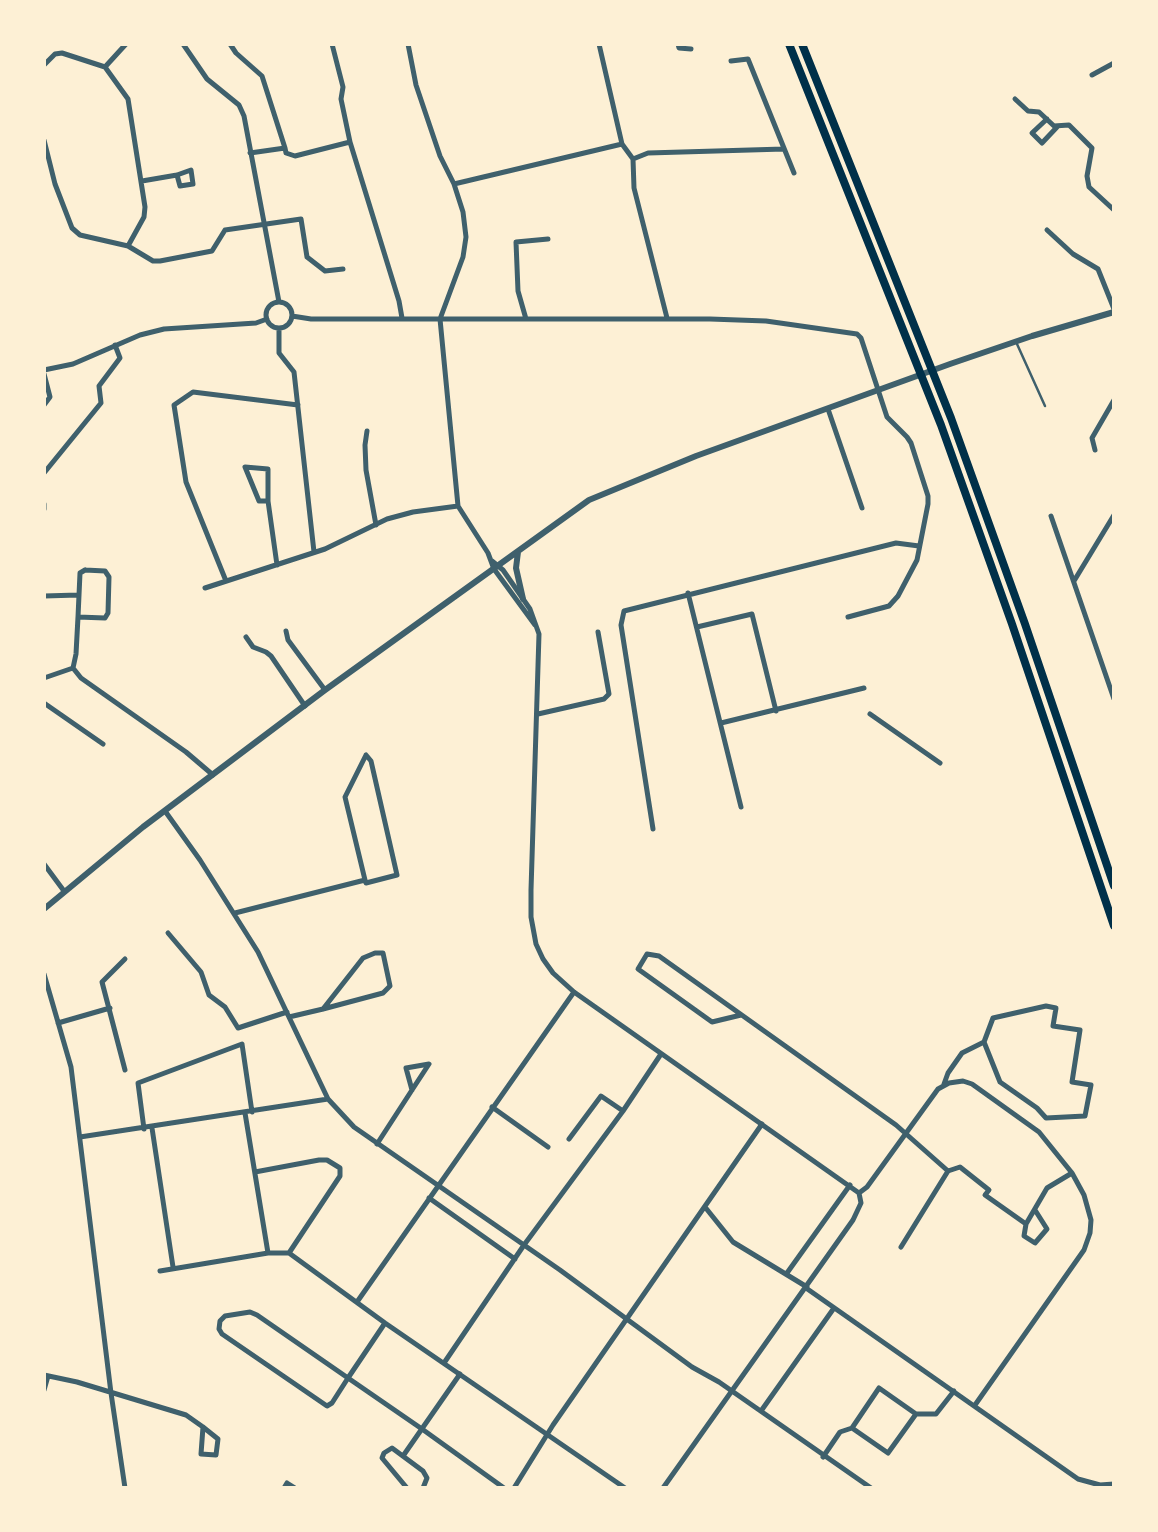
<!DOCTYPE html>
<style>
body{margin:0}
#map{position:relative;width:1158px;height:1532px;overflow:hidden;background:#fdf0d5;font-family:"Golos Text",sans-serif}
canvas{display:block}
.frame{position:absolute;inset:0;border:46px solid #fdf0d5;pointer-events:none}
</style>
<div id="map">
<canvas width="1158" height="1532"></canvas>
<div class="frame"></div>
</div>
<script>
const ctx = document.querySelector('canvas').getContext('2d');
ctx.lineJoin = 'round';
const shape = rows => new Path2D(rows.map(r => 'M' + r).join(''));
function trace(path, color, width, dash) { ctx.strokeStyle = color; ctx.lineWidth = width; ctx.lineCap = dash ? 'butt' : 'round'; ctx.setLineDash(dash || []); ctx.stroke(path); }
const service = shape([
 [1017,344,1045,406]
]);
const minor = shape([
 [183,44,207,79,239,105,244,116,279,302],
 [230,44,236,53,262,76,285,148,250,153],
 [332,44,343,87,341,99,350,142,399,301,402,318],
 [408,44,416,85,440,156,454,184,463,212,466,237,463,257,440,319,458,506,488,553,494,569,535,625],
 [599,44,622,144,633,159,634,188,667,318],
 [678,44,679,48,691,49],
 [731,61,748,59,794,173],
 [44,65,55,54,62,53,105,67,126,44],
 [1092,75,1114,63],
 [1015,99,1028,111,1039,112,1054,126,1069,125,1092,148,1087,176,1089,187,1114,210],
 [1047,119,1032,133,1042,143,1058,126],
 [44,140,55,184,72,228,80,235,128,246,144,217,145,207,128,99,105,67],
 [285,148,286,153,295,156,350,142],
 [633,159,648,153,784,149],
 [142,181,177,175,191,170,193,184,180,186,177,175],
 [454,184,622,144],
 [1047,230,1073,254,1098,269,1114,309],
 [128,246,153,261,160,261,212,251,225,230,301,219,307,257,325,271,343,269],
 '266 315a13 13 0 1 1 26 0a13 13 0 1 1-26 0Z',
 [292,316,311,319,710,319,766,321,857,334,861,338,887,417,907,437,911,443,928,496,928,504,917,560,898,596,889,606,848,617],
 [526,319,518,291,516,242,548,239],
 [279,328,279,353,294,372,314,552],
 [44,370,73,364,140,335,164,329,256,323,267,319],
 [44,374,50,397,44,405],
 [828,409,862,508],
 [367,431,365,445,366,470,376,525],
 [1095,450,1092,438,1114,400],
 [44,473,101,403,99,386,120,358,115,345],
 [268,501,259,501,245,467,268,469,268,501,277,565],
 [44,504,44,509],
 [1051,516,1114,699],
 [492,561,503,570,530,609,539,634,531,890,531,917,536,944,543,959,553,973,574,992,859,1193],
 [85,570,105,571,109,577,108,613,105,618,78,617,80,573,85,570],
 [226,581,186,482,174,405,193,392,298,405],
 [1074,581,1114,515],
 [205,588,325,549,387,519,413,512,458,506],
 [688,593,741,807],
 [44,596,78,595],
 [697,627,752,614,776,711],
 [286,631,288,640,325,690],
 [246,637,253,647,266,652,271,656,305,706],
 [73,668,81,678,186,752,213,775],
 [73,668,76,654,78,617],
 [44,678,73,668],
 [44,703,103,744],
 [538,714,604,699,609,694,598,632],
 [870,714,940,763],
 [721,723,864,688],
 [165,811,200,860,258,952,328,1099,354,1127,560,1270,692,1367,719,1382,871,1488],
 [653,829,621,625,624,611,896,543,919,546],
 [44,864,64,891],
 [235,913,365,880,366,883,397,875,371,761,366,755,345,797,365,880],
 [168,933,201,972,209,995,225,1007,238,1028,287,1012],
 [125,959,102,982,125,1070],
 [44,974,71,1067,111,1393,125,1488],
 [1046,1006,1056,1008,1053,1026,1080,1030,1072,1082,1091,1085,1085,1116,1046,1118,1037,1108,1000,1082,984,1042,993,1018,1046,1006],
 [741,1015,712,1022,638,969,647,954,659,956,896,1125,948,1171],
 [289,1017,323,1009,383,993,390,986,383,953,375,953,363,958,323,1009],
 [58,1023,110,1008],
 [944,1084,948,1073,962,1053,984,1042],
 [492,1107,548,1147],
 [245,1113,268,1253],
 [152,1128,173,1267],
 [144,1129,138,1083,242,1044,252,1112],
 [80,1137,328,1099],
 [569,1139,601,1096,623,1111],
 [377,1144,412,1090,429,1064,406,1068,412,1090],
 [948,1171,960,1167,989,1190,985,1195,1026,1224],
 [255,1172,319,1160,327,1160,340,1168,340,1176,289,1253],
 [859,1193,867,1187,938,1089,949,1083,963,1081,972,1084,1039,1132,1072,1173,1084,1195,1091,1220,1090,1233,1084,1250,975,1405],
 [429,1198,515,1259],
 [705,1207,733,1242,807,1287],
 [1035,1210,1047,1229,1035,1243,1024,1236,1026,1224,1047,1188,1072,1173],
 [901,1247,948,1171],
 [160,1271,268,1253,289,1253,385,1323,625,1488],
 [787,1273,850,1185],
 [806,1288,1078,1479,1100,1485,1114,1484],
 [357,1302,574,992],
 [385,1323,348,1378,332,1403,327,1406,222,1334,219,1329,220,1321,225,1316,250,1312,257,1315,348,1378,422,1429,504,1488],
 [444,1363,524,1245,623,1111,661,1054],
 [44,1375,77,1382,186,1415,203,1427,218,1439,216,1455,201,1454,203,1427],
 [44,1390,48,1376],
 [761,1411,834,1308],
 [916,1414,936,1414,954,1391],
 [852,1428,879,1388,916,1414],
 [852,1428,888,1453,916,1414],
 [403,1456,460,1374],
 [823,1457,840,1432,852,1428],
 [284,1488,287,1483,295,1488],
 [407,1488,382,1458,384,1453,392,1448,423,1471,427,1478,423,1488],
 [514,1488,553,1425,762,1124],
 [663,1488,853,1220,861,1203,859,1193]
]);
const tertiary = shape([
 [518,552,516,568,523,599],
 [44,909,143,827,325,690,589,500,696,456,950,364,1032,336,1114,312]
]);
const trunk = shape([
 [789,44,941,425,1012,624,1114,926],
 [802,44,951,418,1025,624,1114,886]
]);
trace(service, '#3f606c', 2.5);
trace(minor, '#3f606c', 5);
trace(tertiary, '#3f606c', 6);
trace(trunk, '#003049', 8);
</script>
